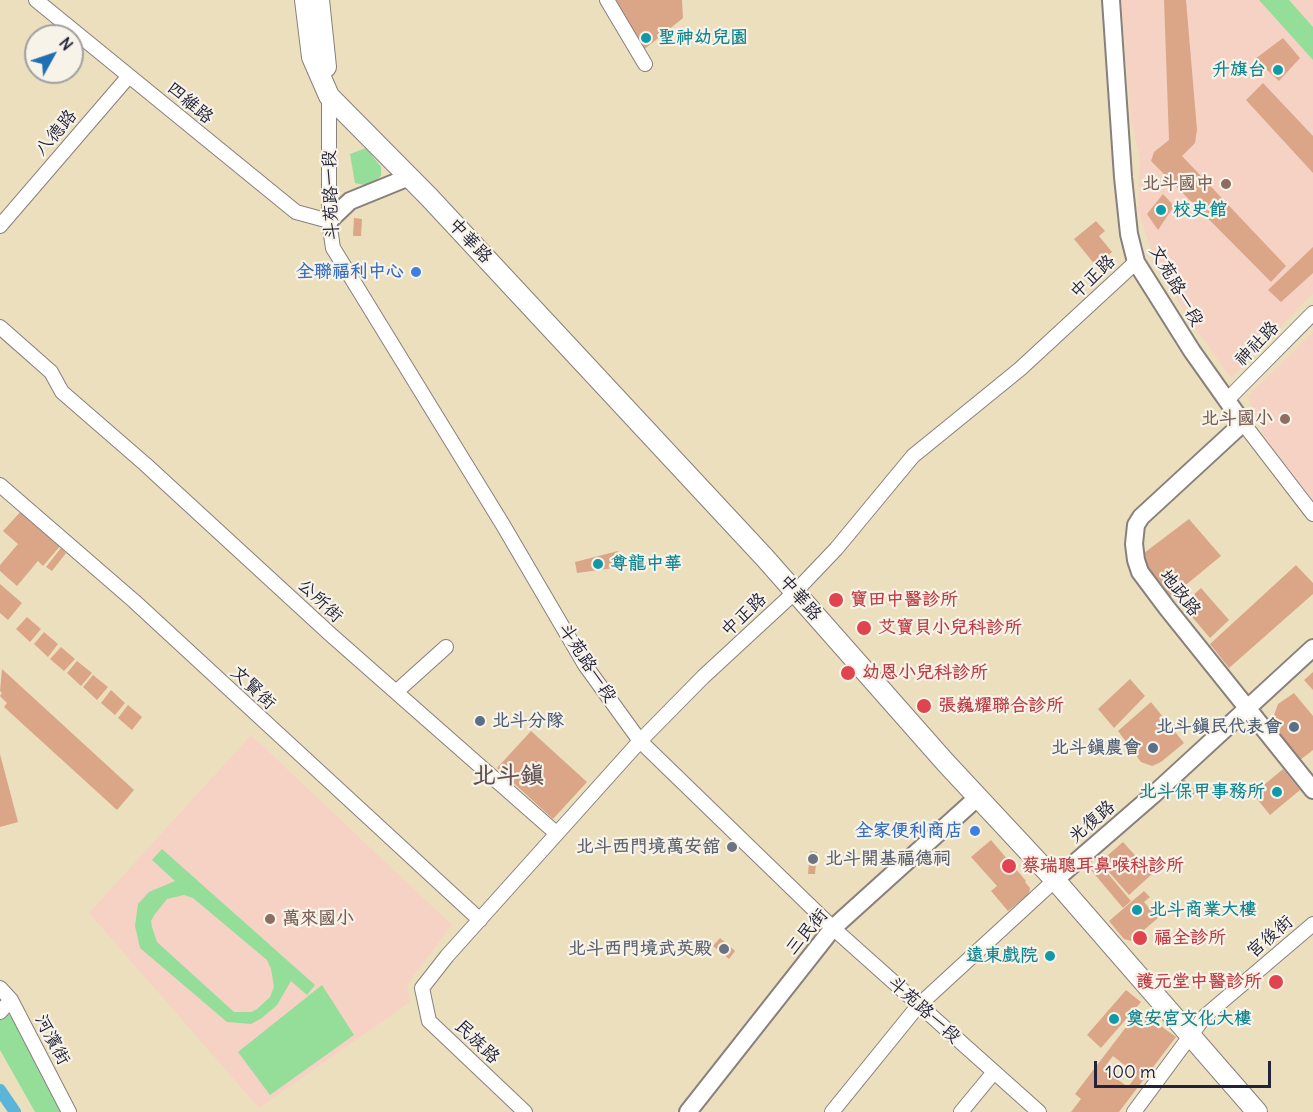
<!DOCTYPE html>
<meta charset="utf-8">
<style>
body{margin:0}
#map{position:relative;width:1313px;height:1112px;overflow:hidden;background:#ecdfbe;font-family:Delius,sans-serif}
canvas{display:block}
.north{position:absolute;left:24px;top:24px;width:60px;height:60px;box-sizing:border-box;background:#f7f3e8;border:2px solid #a29fa3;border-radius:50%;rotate:50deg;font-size:16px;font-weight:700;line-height:24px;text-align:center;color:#22223b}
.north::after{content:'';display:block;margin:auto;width:21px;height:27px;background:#1f6fb2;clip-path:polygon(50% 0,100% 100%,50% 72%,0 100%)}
.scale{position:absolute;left:1094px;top:1061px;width:177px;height:27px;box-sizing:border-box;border:3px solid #22223b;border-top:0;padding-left:8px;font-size:18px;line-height:21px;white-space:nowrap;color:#22223b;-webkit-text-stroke:4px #f7f3e8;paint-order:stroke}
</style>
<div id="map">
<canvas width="1313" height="1112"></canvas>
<div class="north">N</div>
<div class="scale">100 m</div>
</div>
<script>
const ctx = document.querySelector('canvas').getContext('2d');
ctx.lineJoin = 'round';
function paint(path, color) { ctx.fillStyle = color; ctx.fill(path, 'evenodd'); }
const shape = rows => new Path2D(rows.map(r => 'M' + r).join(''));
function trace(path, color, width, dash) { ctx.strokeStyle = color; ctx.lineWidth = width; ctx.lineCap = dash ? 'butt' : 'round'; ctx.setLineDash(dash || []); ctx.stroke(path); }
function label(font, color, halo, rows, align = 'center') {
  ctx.font = font + ' Delius,"LXGW WenKai TC",sans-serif'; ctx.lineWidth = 4.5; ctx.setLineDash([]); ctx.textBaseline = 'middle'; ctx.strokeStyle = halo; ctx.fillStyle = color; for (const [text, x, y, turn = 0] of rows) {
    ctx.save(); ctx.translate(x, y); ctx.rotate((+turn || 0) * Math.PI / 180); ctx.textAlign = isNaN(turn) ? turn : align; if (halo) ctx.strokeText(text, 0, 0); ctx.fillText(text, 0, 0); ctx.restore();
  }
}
const built = shape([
 [1121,0,1313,0,1313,293,1231,378,1186,315,1163,273,1151,250,1138,210,1140,159,1131,120],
 [1313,332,1313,503,1266,441,1248,396],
 [251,735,452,925,407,985,410,1002,259,1108,89,913]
]);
const green = shape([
 [1259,0,1289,0,1313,27,1313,60],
 [366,148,381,167,381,176,369,186,355,183,350,154],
 [162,849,315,985,307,995,291,981,277,1005,262,1018,251,1024,227,1022,140,948,135,926,138,904,149,892,175,881,152,860],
 [184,895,193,898,267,960,271,969,274,987,270,997,257,1009,251,1012,234,1012,157,942,152,927,151,921,155,914,167,899],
 [322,985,354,1035,270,1095,238,1052],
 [5,1010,13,1019,23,1037,62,1112,35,1112,0,1050,0,1019]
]);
const canal = shape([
 [0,1090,15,1112]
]);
const building = shape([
 [612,0,682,0,683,18,641,52],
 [1164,0,1186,0,1197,130,1195,143,1182,156,1286,266,1271,282,1151,161,1154,152,1169,140],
 [1283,38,1300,58,1279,81,1255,59],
 [1263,83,1313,136,1313,173,1246,100],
 [1163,194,1174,206,1158,230,1147,214],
 [354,218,362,219,361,236,353,236],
 [1096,221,1105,231,1099,236,1112,252,1096,266,1074,239],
 [1313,247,1313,273,1281,302,1268,290],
 [22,510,61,545,43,566,38,561,17,586,0,571,0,565,18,544,3,531],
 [1189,519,1221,556,1171,597,1148,570,1144,553],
 [61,548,66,553,52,571,46,567],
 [618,551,621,567,577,573,575,562],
 [1296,565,1313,583,1313,594,1229,668,1210,644],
 [0,584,22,603,8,620,0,613],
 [1201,588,1229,620,1210,638,1182,605],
 [27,617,41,629,30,642,16,629],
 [44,632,58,644,48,657,34,644],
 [61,647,75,659,64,671,50,659],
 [77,661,92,673,81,686,67,673],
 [2,669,134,790,117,810,4,707,7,703,0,696,2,693,0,691],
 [1313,672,1313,690,1304,680],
 [93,675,108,687,97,700,83,687],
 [1130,679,1145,696,1114,728,1098,709],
 [111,690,125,703,115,715,101,703],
 [1294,693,1313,716,1313,750,1300,760,1273,729,1277,725,1273,718,1278,704],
 [1151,702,1184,743,1161,762,1152,766,1141,762,1118,731],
 [128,705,142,717,132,730,118,718],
 [531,731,587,782,553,819,497,768],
 [0,754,18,822,0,827],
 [1283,769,1300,790,1270,815,1253,794],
 [1182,777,1196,792,1187,800,1173,784],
 [733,840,739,845,730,854,724,848],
 [991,840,1026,881,1025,882,1030,888,1029,894,1008,911,991,891,997,886,971,857],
 [1123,842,1152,874,1129,895,1100,862],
 [810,851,817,852,815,874,808,874],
 [1099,863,1131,901,1123,908,1091,870],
 [1144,891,1150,897,1144,902,1158,918,1131,941,1124,939,1109,921],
 [720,938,735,951,729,959,713,946],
 [1126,990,1141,1002,1101,1048,1087,1035],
 [1139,1010,1176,1037,1119,1112,1071,1112,1081,1099,1075,1094],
 [1113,1056,1137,1075,1128,1087,1103,1069]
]);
const minor = shape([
 [36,0,296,212,329,221],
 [607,0,645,64],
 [329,96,329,221,333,248,503,525,585,665,640,741,833,928,1039,1112],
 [0,226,129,76],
 [0,327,51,372,62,392,145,464,330,634,556,833],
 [1227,400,1313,313],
 [1243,423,1313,514],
 [0,485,134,601,480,920],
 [396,692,446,647],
 [0,988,11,1000,69,1112],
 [0,1012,11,1000],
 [525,1112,429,1021,422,988,447,956,640,741,703,677,795,592,836,549,913,456,1020,369,1136,262],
 [832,1112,918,1006,1055,880],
 [961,1112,994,1072],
 [1134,1112,1205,1016,1313,924]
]);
const tertiary = shape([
 [1111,0,1123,177,1129,234,1136,262,1192,351,1243,423,1141,517,1136,525,1134,544,1136,560,1140,572,1167,608,1313,790],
 [329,221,350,201,409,177],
 [1055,880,1153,795,1313,648],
 [688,1112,833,928,978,797]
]);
const secondary = shape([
 [305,0,312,57,329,96,429,197,765,558,945,762,1055,880,1257,1112],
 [319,0,326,67]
]);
const markers = [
 [646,38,6,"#0f9aa8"],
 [1278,70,6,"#0f9aa8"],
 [1226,184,6,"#8d6e63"],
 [1161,210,6,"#0f9aa8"],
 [416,272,6,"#3f7fe0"],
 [1285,419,6,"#8d6e63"],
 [598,564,6,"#0f9aa8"],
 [836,600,8,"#e0444e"],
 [864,628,8,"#e0444e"],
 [848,673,8,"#e0444e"],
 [924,706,8,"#e0444e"],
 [480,721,6,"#5c6f8a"],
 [1294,727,6,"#5c6f8a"],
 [1153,748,6,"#5c6f8a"],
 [1277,792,6,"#0f9aa8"],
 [975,831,6,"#3f7fe0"],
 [732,847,6,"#6b7280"],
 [813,859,6,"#6b7280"],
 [1009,866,8,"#e0444e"],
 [1137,910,6,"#0f9aa8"],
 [270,919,6,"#8d6e63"],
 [1140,938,8,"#e0444e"],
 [724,949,6,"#6b7280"],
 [1050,956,6,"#0f9aa8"],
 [1276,982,8,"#e0444e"],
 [1114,1019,6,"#0f9aa8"]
];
const cultureNames = [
 ["聖神幼兒園",658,38],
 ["升旗台",1266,70,"right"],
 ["校史館",1173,210],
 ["尊龍中華",610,564],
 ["北斗保甲事務所",1265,792,"right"],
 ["北斗商業大樓",1149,910],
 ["遠東戲院",1038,956,"right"],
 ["奠安宮文化大樓",1126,1019]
];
const streetNames = [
 ["四維路",190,103,40],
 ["八德路",56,133,-50],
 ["斗苑路一段",331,195,-92],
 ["中華路",470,241,47],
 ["中正路",1093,277,-43],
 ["文苑路一段",1176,286,60],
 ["神社路",1257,344,-46],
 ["地政路",1180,593,52],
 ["中華路",800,598,49],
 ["公所街",320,601,43],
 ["中正路",744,615,-43],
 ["斗苑路一段",587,663,57],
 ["文賢街",253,688,43],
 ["光復路",1092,822,-41],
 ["三民街",807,932,-50],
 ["宮後街",1270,937,-41],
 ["斗苑路一段",924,1010,42],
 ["河濱街",52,1040,62],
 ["民族路",477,1042,44]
];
const educationNames = [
 ["北斗國中",1214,184],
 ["北斗國小",1273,419],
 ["萬來國小",282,919,"left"]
];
const shopNames = [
 ["全聯福利中心",404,272],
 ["全家便利商店",963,831]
];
const healthNames = [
 ["寶田中醫診所",850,600],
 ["艾寶貝小兒科診所",878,628],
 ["幼恩小兒科診所",862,673],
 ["張巍耀聯合診所",938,706],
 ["蔡瑞聰耳鼻喉科診所",1022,866],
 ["福全診所",1154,938],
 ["護元堂中醫診所",1262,982,"right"]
];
const serviceNames = [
 ["北斗分隊",492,721,"left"],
 ["北斗鎮民代表會",1282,727],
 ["北斗鎮農會",1141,748]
];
const worshipNames = [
 ["北斗西門境萬安舘",720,847],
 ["北斗開基福德祠",825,859,"left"],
 ["北斗西門境武英殿",712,949]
];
const districtNames = [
 ["北斗鎮",508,776]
];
paint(built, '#f6d2c4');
paint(green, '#94de9a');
trace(canal, '#5ab5d7', 12);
paint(building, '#daa687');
trace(minor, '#87807c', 16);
trace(tertiary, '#87807c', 20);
trace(secondary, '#87807c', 22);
trace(minor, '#fff', 14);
trace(tertiary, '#fff', 16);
trace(secondary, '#fff', 20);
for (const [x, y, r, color] of markers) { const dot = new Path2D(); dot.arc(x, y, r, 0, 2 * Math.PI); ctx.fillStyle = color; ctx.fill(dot); trace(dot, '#f7f3e8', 2); }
label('bold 18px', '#0d838f', '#f7f3e8', cultureNames, 'left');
label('18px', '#22223b', '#f7f3e8', streetNames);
label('bold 18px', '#785e54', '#f7f3e8', educationNames, 'right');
label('bold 18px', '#366cbe', '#f7f3e8', shopNames, 'right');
label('bold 18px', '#be3a42', '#f7f3e8', healthNames, 'left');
label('bold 18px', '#4e5e75', '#f7f3e8', serviceNames, 'right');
label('bold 18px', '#5b616d', '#f7f3e8', worshipNames, 'right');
label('bold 24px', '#625056', '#f7f3e8', districtNames);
</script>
